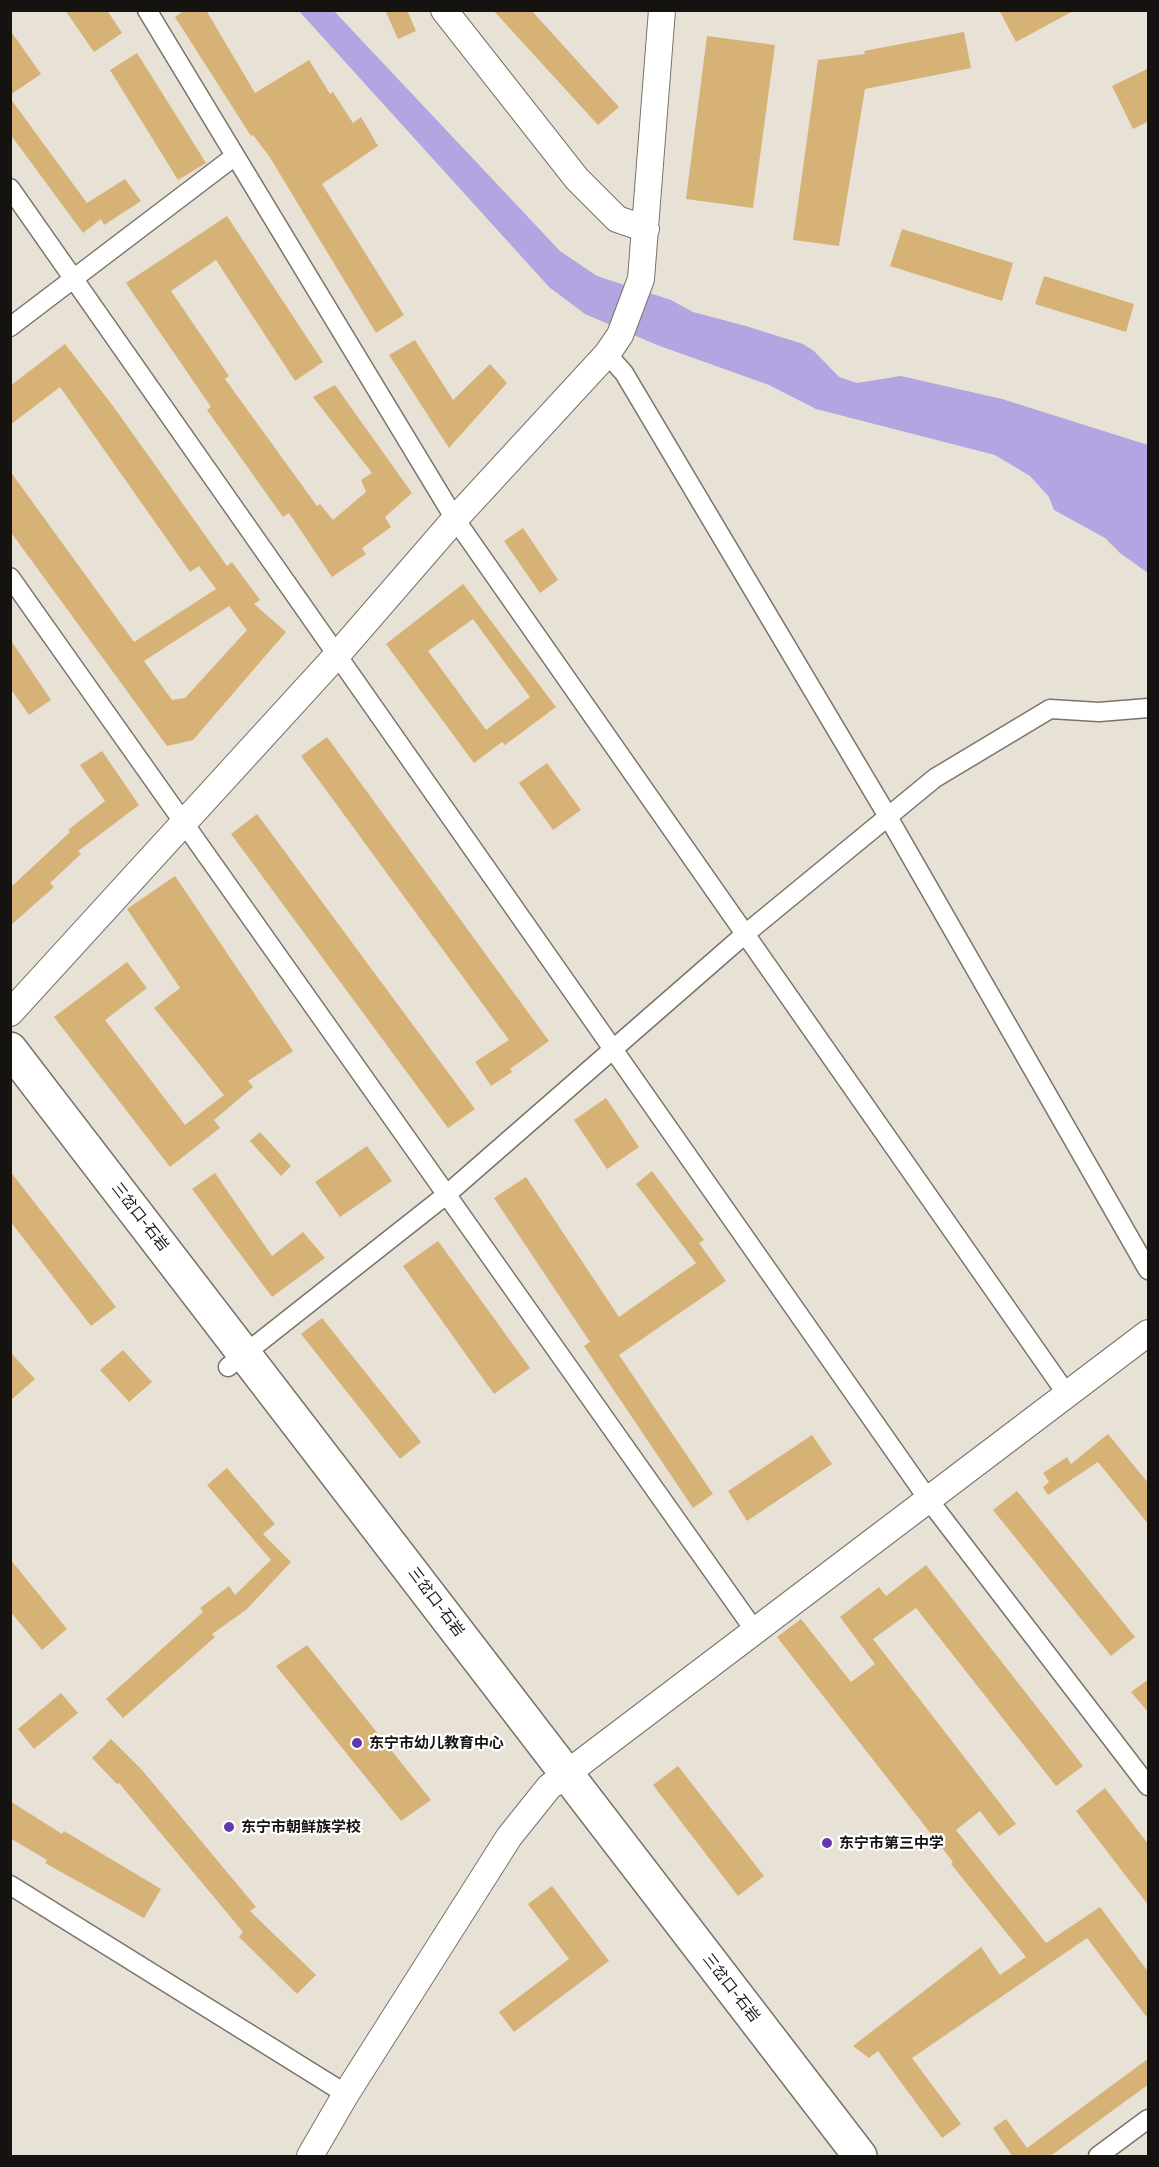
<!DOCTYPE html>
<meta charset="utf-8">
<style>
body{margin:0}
#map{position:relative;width:1159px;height:2167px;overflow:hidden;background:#e8e1d6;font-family:Inter,sans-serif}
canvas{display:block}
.frame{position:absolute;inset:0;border:12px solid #15130f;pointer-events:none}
</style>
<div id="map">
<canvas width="1159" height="2167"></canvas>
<div class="frame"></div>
</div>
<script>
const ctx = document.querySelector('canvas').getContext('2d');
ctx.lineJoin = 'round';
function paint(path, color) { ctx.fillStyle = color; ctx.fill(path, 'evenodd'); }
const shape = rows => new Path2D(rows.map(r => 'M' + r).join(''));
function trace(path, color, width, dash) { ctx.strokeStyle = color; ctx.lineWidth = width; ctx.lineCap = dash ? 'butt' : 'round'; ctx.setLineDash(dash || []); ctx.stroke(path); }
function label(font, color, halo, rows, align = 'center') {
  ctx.font = font + ' Inter,"Noto Sans SC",sans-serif'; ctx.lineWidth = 4.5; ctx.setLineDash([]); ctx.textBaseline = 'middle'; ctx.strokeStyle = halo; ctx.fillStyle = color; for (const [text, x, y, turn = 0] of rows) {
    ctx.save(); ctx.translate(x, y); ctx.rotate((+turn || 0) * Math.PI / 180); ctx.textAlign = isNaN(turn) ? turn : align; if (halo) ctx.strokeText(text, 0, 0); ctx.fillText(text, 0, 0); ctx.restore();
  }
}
const water = shape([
 [299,11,334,11,560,251,597,276,671,300,693,312,746,326,803,344,814,351,839,377,857,383,901,376,1002,399,1148,445,1148,573,1120,553,1105,538,1054,510,1049,497,1030,476,995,455,816,409,769,385,657,345,585,314,549,287]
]);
const building = shape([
 [65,10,107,10,122,33,94,52],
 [185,10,206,10,255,93,309,60,330,94,333,92,353,123,361,117,378,146,322,184,404,315,376,333,269,156,253,135,251,136,175,17],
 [385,10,407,10,416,31,398,39],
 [493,10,531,10,619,107,598,125],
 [999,10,1075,10,1016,42],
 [10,30,41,74,10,95],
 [964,32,971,68,865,89,839,246,793,240,818,60,865,54,864,51],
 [707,36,775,45,753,208,686,199],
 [137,53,206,163,178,180,110,70],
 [1149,68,1149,121,1133,129,1112,86],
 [10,98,87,203,125,179,141,201,104,225,101,219,83,233,10,134],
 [227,216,323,362,295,381,216,260,171,291,229,376,225,379,317,506,320,504,333,520,366,492,361,480,372,473,313,397,335,385,412,493,385,517,391,527,362,548,366,554,332,577,289,513,283,517,207,410,211,407,126,283],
 [902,229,1013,263,1002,301,890,266],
 [1044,276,1134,304,1126,332,1035,304],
 [415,340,453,400,490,364,507,383,449,448,389,355],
 [65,344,113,406,227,566,232,562,260,600,254,604,286,632,193,740,167,746,10,531,10,471,134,642,216,589,199,566,190,572,60,387,10,425,10,386],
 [229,606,247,630,185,698,172,700,144,661],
 [523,528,558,580,540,593,504,541],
 [463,584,556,707,505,745,502,742,474,763,386,644],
 [473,619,530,697,486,730,428,651],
 [10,639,51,700,29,715,10,688],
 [327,737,549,1041,510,1069,512,1072,491,1086,475,1062,509,1040,301,756],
 [102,751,139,805,78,851,81,854,50,883,54,887,10,926,10,888,70,832,68,830,105,801,80,765],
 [547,763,581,810,553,830,519,783],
 [257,814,475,1109,448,1128,231,834],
 [175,876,293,1051,248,1081,253,1087,214,1120,220,1128,170,1167,54,1017,127,962,147,988,105,1020,185,1125,224,1095,154,1008,180,988,127,909],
 [606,1098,639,1147,607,1169,574,1120],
 [260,1132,291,1166,281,1176,250,1141],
 [367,1146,392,1181,340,1217,315,1182],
 [10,1171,116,1307,91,1326,10,1221],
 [652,1171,704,1240,699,1243,726,1281,619,1355,713,1494,693,1508,584,1346,590,1342,494,1198,526,1177,619,1317,696,1263,636,1184],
 [215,1173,272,1256,303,1232,325,1258,272,1297,192,1189],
 [438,1241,530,1368,494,1394,403,1266],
 [322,1318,421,1442,400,1459,301,1334],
 [123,1350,152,1382,129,1402,100,1370],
 [10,1352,35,1379,10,1401],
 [1108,1434,1149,1484,1149,1525,1098,1462,1048,1495,1043,1487,1049,1482,1043,1473,1067,1457,1071,1464],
 [812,1435,832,1464,747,1521,728,1491],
 [227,1468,275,1524,263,1534,291,1562,246,1610,212,1634,215,1637,123,1718,106,1699,203,1612,200,1608,229,1586,235,1595,271,1560,207,1485],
 [1017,1491,1135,1637,1111,1656,993,1510],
 [10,1559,67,1629,42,1650,10,1611],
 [926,1565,1083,1766,1056,1786,916,1608,873,1639,1016,1824,999,1836,980,1811,956,1830,1046,1943,1100,1907,1149,1973,1149,2020,1087,1938,912,2058,961,2124,942,2138,878,2051,869,2058,853,2046,981,1947,1000,1975,1026,1957,951,1864,953,1862,777,1637,801,1619,851,1682,875,1664,840,1617,879,1587,886,1596],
 [307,1645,431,1800,401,1821,276,1666],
 [1149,1679,1149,1713,1131,1692],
 [61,1693,78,1713,34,1749,18,1729],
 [111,1739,142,1770,256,1907,250,1911,316,1975,297,1994,239,1937,243,1932,119,1783,117,1784,92,1758],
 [678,1766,764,1876,738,1896,653,1785],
 [1105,1788,1149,1845,1149,1906,1076,1811],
 [10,1801,62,1834,64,1831,161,1889,144,1918,45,1863,47,1860,10,1838],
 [552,1886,609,1961,514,2032,499,2012,569,1959,528,1904],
 [1149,2058,1149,2084,1049,2157,1013,2157,993,2128,1006,2119,1027,2148]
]);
const street = shape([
 [147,10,455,519,1066,1393],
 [10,188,928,1499,1148,1786],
 [10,327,235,156],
 [607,354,624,373,887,815,1148,1270],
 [10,577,755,1631],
 [228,1367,446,1195,744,935,935,778,1050,709,1099,712,1148,708],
 [10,1885,346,2094],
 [1098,2156,1148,2119]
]);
const secondary = shape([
 [444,10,577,179,617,219,646,229],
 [10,1013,338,654,455,519,607,354,620,335,641,279,662,10],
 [310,2156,346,2094,509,1837,549,1787,1148,1333]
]);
const highway = shape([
 [10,1049,860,2156]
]);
const markers = [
 [357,1743,6,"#6238b0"],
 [229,1827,6,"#6238b0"],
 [827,1843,6,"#6238b0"]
];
const streetNames = [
 ["三岔口-石岩",140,1217,52],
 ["三岔口-石岩",436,1602,53],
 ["三岔口-石岩",731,1988,52]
];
const poiNames = [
 ["东宁市幼儿教育中心",369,1743],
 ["东宁市朝鲜族学校",241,1827],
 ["东宁市第三中学",839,1843]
];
paint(water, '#b2a5e1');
paint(building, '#d6b277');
trace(street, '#797369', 21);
trace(secondary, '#797369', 28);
trace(highway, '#797369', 36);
trace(street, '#fff', 18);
trace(secondary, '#fff', 26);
trace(highway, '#fff', 33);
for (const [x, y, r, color] of markers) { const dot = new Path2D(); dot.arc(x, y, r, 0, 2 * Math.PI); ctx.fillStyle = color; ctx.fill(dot); trace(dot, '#fff', 2); }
label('15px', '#15130f', '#fff', streetNames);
label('bold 15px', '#15130f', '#fff', poiNames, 'left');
</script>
